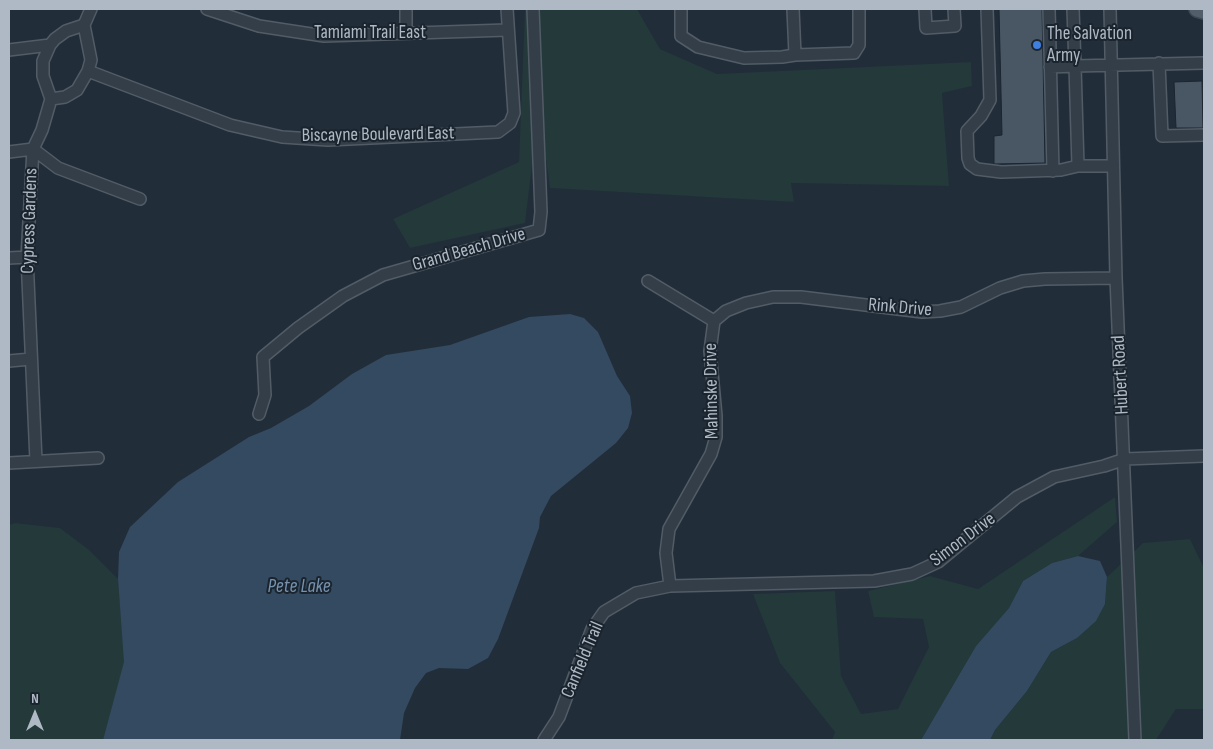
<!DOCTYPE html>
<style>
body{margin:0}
#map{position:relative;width:1213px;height:749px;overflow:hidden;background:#212d39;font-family:"Sofia Sans Condensed",sans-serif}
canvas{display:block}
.frame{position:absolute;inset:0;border:10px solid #afb9c5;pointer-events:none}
.north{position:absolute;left:10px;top:689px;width:50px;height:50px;-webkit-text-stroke:4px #1a242e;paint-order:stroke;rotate:0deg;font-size:14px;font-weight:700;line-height:20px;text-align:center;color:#afb9c5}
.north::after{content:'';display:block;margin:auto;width:18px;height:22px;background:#afb9c5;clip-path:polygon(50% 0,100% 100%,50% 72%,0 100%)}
</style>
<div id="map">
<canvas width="1213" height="749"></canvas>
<div class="frame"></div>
<div class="north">N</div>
</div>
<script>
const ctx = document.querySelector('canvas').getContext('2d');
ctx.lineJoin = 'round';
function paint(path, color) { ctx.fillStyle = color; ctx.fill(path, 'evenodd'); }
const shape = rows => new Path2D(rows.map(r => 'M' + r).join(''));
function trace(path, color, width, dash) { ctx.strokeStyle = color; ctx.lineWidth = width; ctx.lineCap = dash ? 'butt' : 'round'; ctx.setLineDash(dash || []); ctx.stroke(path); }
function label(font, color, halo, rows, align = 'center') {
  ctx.font = font + ' "Sofia Sans Condensed",sans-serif'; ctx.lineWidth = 4; ctx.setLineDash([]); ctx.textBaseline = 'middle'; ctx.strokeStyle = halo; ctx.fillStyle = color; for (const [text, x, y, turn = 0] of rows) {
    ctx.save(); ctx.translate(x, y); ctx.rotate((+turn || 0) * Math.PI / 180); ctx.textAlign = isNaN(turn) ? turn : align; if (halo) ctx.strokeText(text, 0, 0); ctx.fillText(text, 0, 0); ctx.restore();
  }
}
const green = shape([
 [525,9,637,9,660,49,717,74,971,62,972,86,942,93,949,186,791,183,794,202,550,188,546,159,533,157,525,223,410,248,393,219,519,162],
 [1115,497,1117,522,1078,556,1052,563,1023,581,1009,608,976,646,921,740,832,740,835,732,780,663,753,594,835,591,841,676,861,714,898,709,929,647,923,619,874,617,868,591,930,576,978,589],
 [15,523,60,528,88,549,118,579,125,662,103,740,9,740,9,525],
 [1190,539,1204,568,1204,709,1176,709,1156,740,990,740,995,730,1027,691,1051,652,1077,638,1105,604,1107,577,1143,543]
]);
const water = shape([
 [570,314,584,318,598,332,617,376,630,396,632,413,628,428,616,443,551,496,540,517,539,528,498,639,488,658,468,669,439,668,426,673,415,688,404,713,400,740,103,740,124,662,118,579,119,552,130,527,178,482,249,437,271,428,309,406,352,374,386,355,450,345,529,317],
 [1078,556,1100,561,1107,577,1105,604,1096,621,1077,638,1051,652,1027,691,995,730,990,740,921,740,976,646,1009,608,1023,581,1052,563]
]);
const building = shape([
 [999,9,1042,9,1045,163,994,164,994,136,1002,135,999,9],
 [1202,81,1203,128,1176,128,1174,82,1202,81]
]);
const minor = shape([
 [207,9,259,26,324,36,507,30],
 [406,9,406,33],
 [681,9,681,36,698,47,744,58,782,57,795,55,793,9],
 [925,9,926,28,955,26,954,9],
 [987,9,990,100,981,116,967,131,968,158,970,164,977,169,1001,172,1061,170,1078,166],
 [1049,9,1053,171],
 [1073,9,1075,66,1204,63],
 [1110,9,1116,278,1135,740],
 [84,25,91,9],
 [9,50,50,45],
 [795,55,854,53,859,45,859,9],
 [1159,63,1162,136,1204,135],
 [1050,67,1075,66,1078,166,1113,166],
 [88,71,230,125,282,137,328,140,498,132,510,123,514,113,507,9],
 [51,99,65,97,77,90,88,71,91,60,84,25],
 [9,152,33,149,58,168,140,199],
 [9,258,27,257],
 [648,281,714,321],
 [714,321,726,311,746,303,773,297,801,297,922,312,940,311,961,307,1000,288,1023,281,1045,279,1116,278],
 [9,361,31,359],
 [259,414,265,395,263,357,298,328,343,296,383,275,539,230,541,212,533,9],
 [36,461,27,257,33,149,42,130,51,99,43,76,43,61,50,45,55,39,66,31,84,25],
 [9,463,98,458],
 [670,586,666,553,669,529,711,454,716,437,716,416,710,351,714,321],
 [544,740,559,717,592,629,604,612,636,593,670,586,874,581,912,574,938,562,1017,497,1054,477,1104,466,1125,459,1204,456]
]);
const major = shape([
 [1197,9,1204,11]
]);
const markers = [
 [1037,45,5,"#3f7fe0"]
];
const streetNames = [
 ["Tamiami Trail East",370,33],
 ["Biscayne Boulevard East",378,135,-1],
 ["Cypress Gardens",30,221,-88],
 ["Grand Beach Drive",469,250,-16],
 ["Rink Drive",900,308,5],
 ["Hubert Road",1121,375,-93],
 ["Mahinske Drive",712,391,-91],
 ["Simon Drive",963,540,-37],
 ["Canfield Trail",583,660,-67]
];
const poiNames = [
 ["The Salvation",1047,34],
 ["Army",1047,56]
];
const waterNames = [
 ["Pete Lake",299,587]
];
paint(green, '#23393a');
paint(water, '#344a60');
paint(building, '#495765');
trace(building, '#1c2630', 1);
trace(minor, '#525c67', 14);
trace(major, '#3e4852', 18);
trace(minor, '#343e49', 11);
trace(major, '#525e69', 15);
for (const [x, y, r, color] of markers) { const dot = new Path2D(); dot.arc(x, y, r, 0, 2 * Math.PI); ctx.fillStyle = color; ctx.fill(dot); trace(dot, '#1a242e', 2); }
label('19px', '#afb9c5', '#1a242e', streetNames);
label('19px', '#afb9c5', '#1a242e', poiNames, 'left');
label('italic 20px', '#7692ae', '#1a242e', waterNames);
</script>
